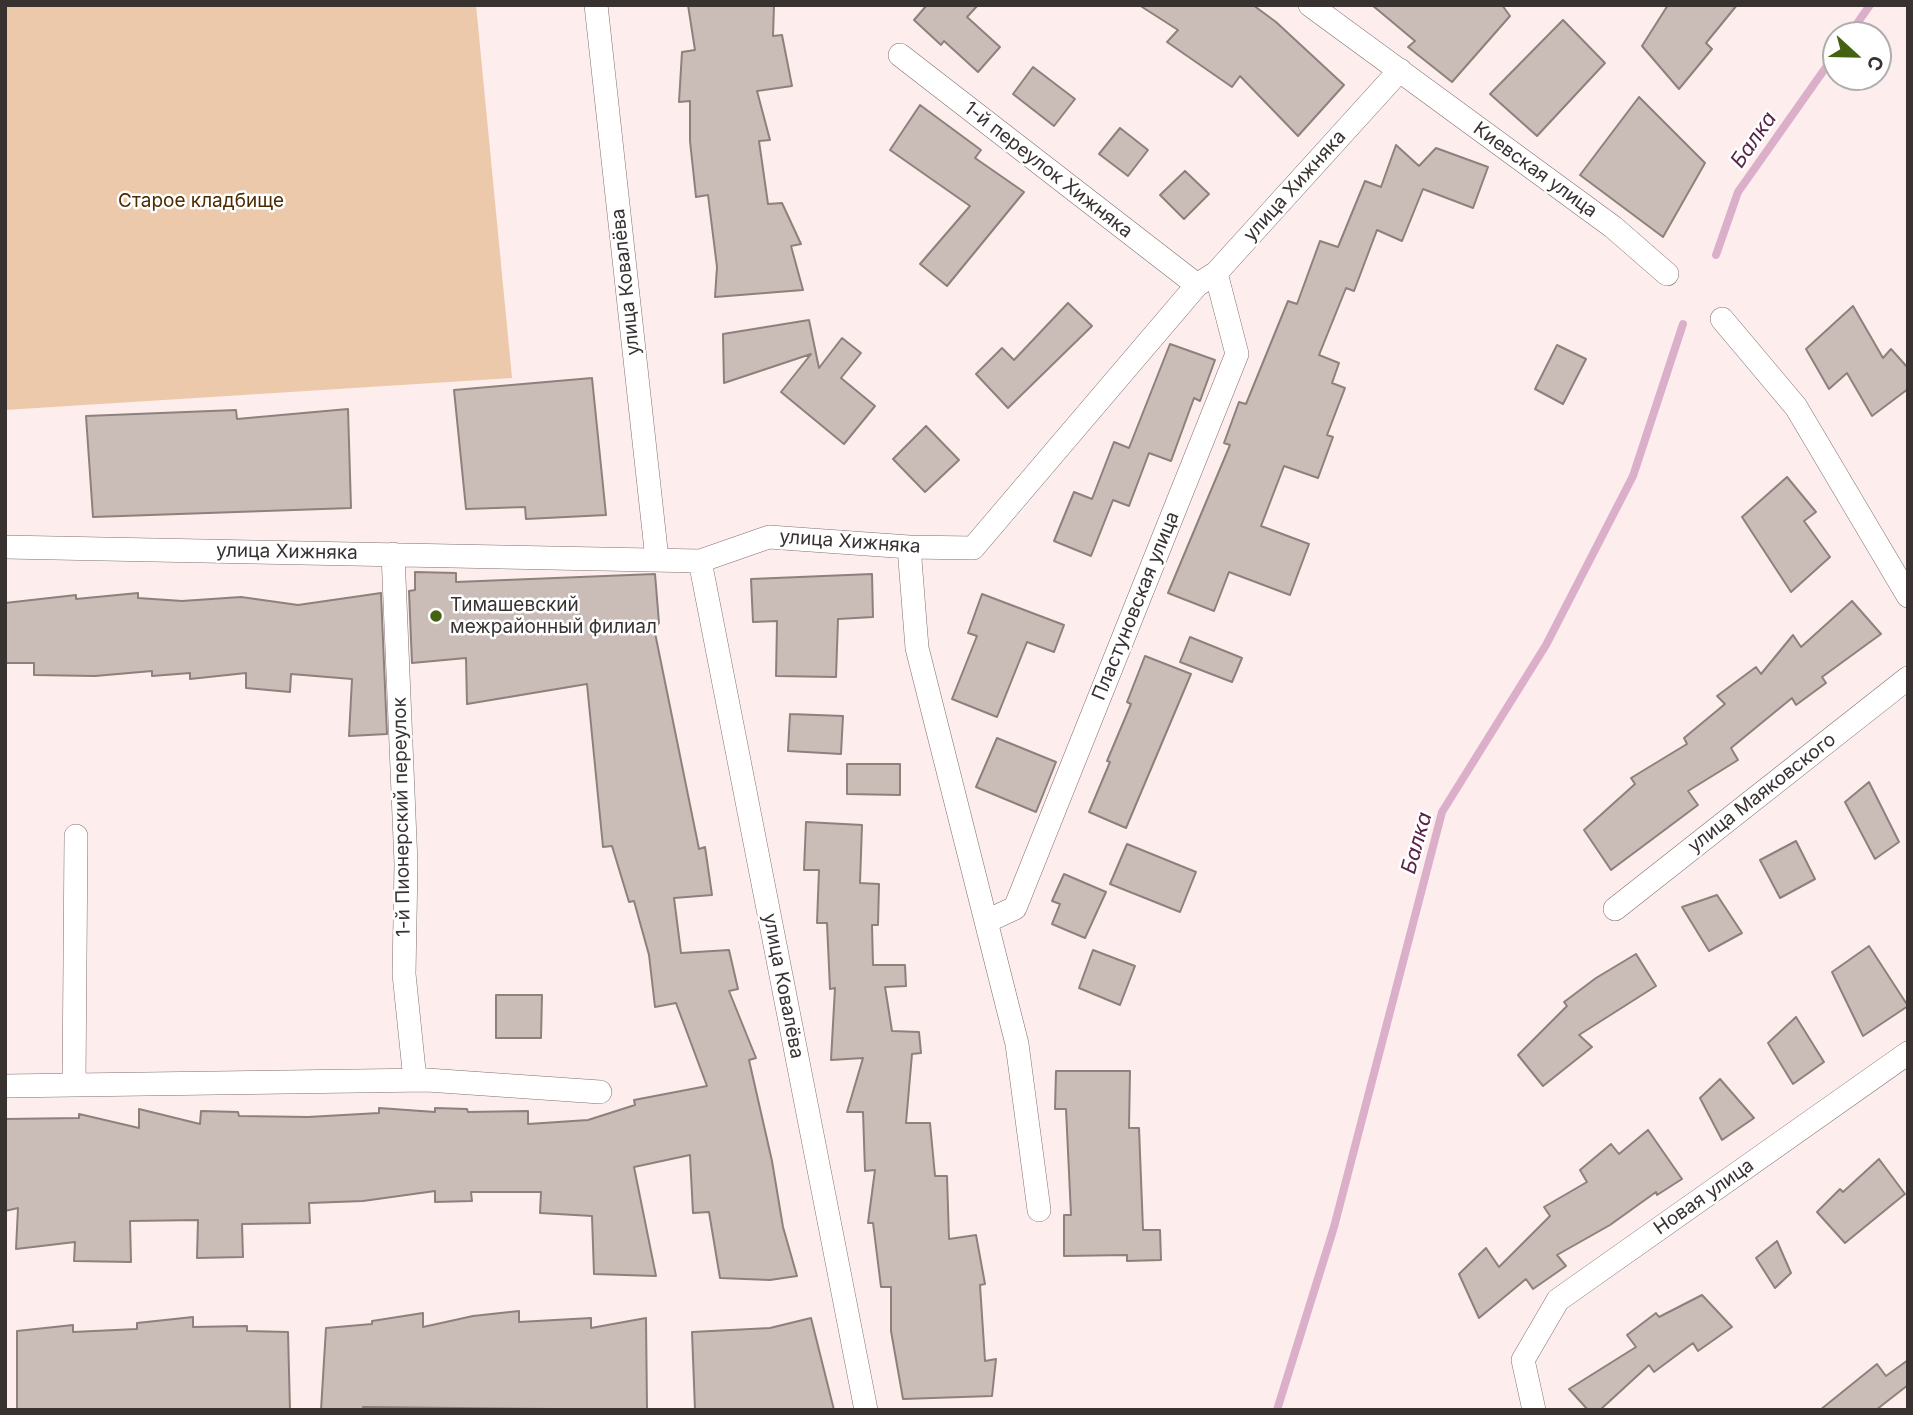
<!DOCTYPE html>
<meta charset="utf-8">
<style>
body{margin:0}
#map{position:relative;width:1913px;height:1415px;overflow:hidden;background:#fdedec;font-family:Inter,sans-serif}
canvas{display:block}
.frame{position:absolute;inset:0;border:7px solid #383231;pointer-events:none}
.north{position:absolute;left:1822px;top:21px;width:70px;height:70px;box-sizing:border-box;background:#fff;border:2px solid #afadad;border-radius:50%;rotate:112deg;font-size:19px;font-weight:700;line-height:28px;text-align:center;color:#383231}
.north::after{content:'';display:block;margin:auto;width:24px;height:32px;background:#456112;clip-path:polygon(50% 0,100% 100%,50% 72%,0 100%)}
</style>
<div id="map">
<canvas width="1913" height="1415"></canvas>
<div class="frame"></div>
<div class="north">С</div>
</div>
<script>
const ctx = document.querySelector('canvas').getContext('2d');
ctx.lineJoin = 'round';
function paint(path, color) { ctx.fillStyle = color; ctx.fill(path, 'evenodd'); }
const shape = rows => new Path2D(rows.map(r => 'M' + r).join(''));
function trace(path, color, width, dash) { ctx.strokeStyle = color; ctx.lineWidth = width; ctx.lineCap = dash ? 'butt' : 'round'; ctx.setLineDash(dash || []); ctx.stroke(path); }
function label(font, color, halo, rows, align = 'center') {
  ctx.font = font + ' Inter,sans-serif'; ctx.lineWidth = 5; ctx.setLineDash([]); ctx.textBaseline = 'middle'; ctx.strokeStyle = halo; ctx.fillStyle = color; for (const [text, x, y, turn = 0] of rows) {
    ctx.save(); ctx.translate(x, y); ctx.rotate((+turn || 0) * Math.PI / 180); ctx.textAlign = isNaN(turn) ? turn : align; if (halo) ctx.strokeText(text, 0, 0); ctx.fillText(text, 0, 0); ctx.restore();
  }
}
const green = shape([
 [5,5,476,5,512,378,5,410]
]);
const stream = shape([
 [1849,35,1870,5],
 [1716,255,1738,192,1836,53],
 [1277,1410,1334,1227,1442,812,1546,645,1633,476,1683,324]
]);
const building = shape([
 [688,5,774,5,773,36,782,35,792,86,757,91,770,140,759,141,768,204,782,203,801,244,791,246,803,290,715,297,717,267,708,195,696,197,690,141,690,101,679,102,682,52,695,50,688,5],
 [927,5,978,5,967,17,1000,47,978,72,944,41,941,45,914,20,927,5],
 [1139,5,1253,5,1276,22,1344,85,1298,136,1240,76,1232,87,1167,42,1178,30,1139,5],
 [1372,5,1502,5,1510,16,1452,82,1408,47,1415,41,1372,5],
 [1668,5,1737,5,1706,43,1712,49,1679,89,1642,46,1668,5],
 [1563,20,1605,63,1537,136,1490,94,1563,20],
 [1033,67,1075,99,1054,126,1013,94,1033,67],
 [1639,97,1705,163,1663,237,1580,175,1639,97],
 [920,105,981,150,975,158,1024,192,947,286,920,264,970,206,890,150,920,105],
 [1120,128,1148,150,1128,176,1099,154,1120,128],
 [1396,145,1419,166,1436,148,1488,167,1473,208,1423,189,1402,241,1377,230,1354,291,1346,288,1319,355,1339,363,1332,383,1345,388,1327,435,1333,437,1318,478,1284,466,1261,526,1309,544,1290,595,1229,572,1214,611,1168,593,1230,445,1224,443,1239,402,1246,404,1288,301,1297,304,1320,241,1338,247,1365,181,1381,187,1396,145],
 [1185,171,1209,194,1184,219,1160,195,1185,171],
 [1068,303,1092,326,1008,408,976,374,1002,348,1014,360,1068,303],
 [1853,306,1883,358,1891,349,1908,368,1908,389,1872,416,1847,373,1829,389,1806,349,1853,306],
 [809,320,819,368,842,338,861,353,841,378,875,406,844,444,781,392,811,354,724,383,723,334,809,320],
 [1170,344,1215,360,1200,401,1194,398,1171,461,1149,453,1129,506,1113,500,1091,556,1054,541,1074,492,1092,499,1114,442,1129,448,1170,344],
 [1557,345,1586,359,1563,404,1535,389,1557,345],
 [592,378,606,515,526,519,525,507,466,509,454,390,592,378],
 [348,409,351,508,93,517,86,416,236,410,237,419,348,409],
 [926,426,959,460,925,492,893,459,926,426],
 [1787,477,1816,512,1804,521,1830,557,1791,592,1742,517,1787,477],
 [415,572,456,573,456,582,655,574,659,623,654,628,699,849,705,847,712,895,674,898,681,953,729,950,738,989,729,991,756,1058,749,1060,772,1161,783,1227,797,1276,770,1280,720,1278,709,1212,693,1213,690,1155,634,1167,656,1276,594,1274,592,1216,540,1213,541,1192,471,1192,472,1201,435,1202,435,1191,363,1201,309,1203,310,1223,242,1224,243,1257,197,1258,198,1220,130,1221,131,1262,74,1261,75,1242,16,1249,18,1208,5,1211,5,1119,79,1118,79,1114,139,1128,139,1109,200,1124,201,1111,238,1112,239,1116,308,1117,379,1113,379,1108,435,1112,435,1108,467,1109,468,1112,528,1111,528,1124,588,1120,635,1105,634,1100,707,1086,676,1003,655,1007,649,955,634,901,629,902,612,846,603,847,587,684,467,704,466,658,412,663,409,591,415,590,415,572],
 [872,574,873,617,838,619,836,677,776,676,777,621,753,622,751,579,872,574],
 [138,593,138,598,182,601,241,597,298,605,381,593,387,734,349,736,352,679,291,674,290,692,246,688,246,673,190,679,190,673,152,676,152,671,95,676,34,675,34,663,5,663,5,603,76,595,76,599,138,593],
 [982,594,1064,625,1054,652,1027,642,997,717,952,699,977,636,968,633,982,594],
 [1852,601,1881,634,1822,677,1826,683,1796,705,1792,698,1731,748,1738,760,1688,791,1698,805,1611,870,1584,830,1635,784,1631,778,1687,744,1684,738,1725,704,1717,696,1756,667,1761,674,1793,635,1801,647,1852,601],
 [1190,637,1242,658,1232,682,1180,662,1190,637],
 [1145,656,1191,674,1126,828,1089,812,1110,762,1107,761,1131,704,1127,702,1145,656],
 [790,714,843,716,841,754,788,751,790,714],
 [997,738,1056,762,1036,812,976,787,997,738],
 [847,764,900,764,900,795,847,794,847,764],
 [1869,782,1899,842,1875,859,1845,802,1869,782],
 [806,822,862,825,860,883,879,884,878,925,872,925,873,965,905,965,906,986,885,987,892,1031,919,1032,921,1053,912,1054,906,1123,930,1123,935,1176,947,1176,949,1239,976,1235,985,1284,980,1285,985,1361,996,1359,992,1396,903,1399,891,1331,891,1287,881,1287,873,1223,868,1223,875,1170,865,1171,863,1112,847,1112,863,1058,831,1060,835,988,830,989,827,923,817,923,819,870,804,870,806,822],
 [1796,841,1815,879,1780,898,1760,860,1796,841],
 [1127,844,1196,872,1180,912,1110,884,1127,844],
 [1064,874,1106,892,1085,938,1052,924,1060,904,1052,901,1064,874],
 [1717,895,1742,933,1709,951,1682,907,1717,895],
 [1869,946,1908,1006,1863,1036,1832,972,1869,946],
 [1093,950,1135,966,1120,1005,1079,988,1093,950],
 [1636,954,1656,986,1579,1035,1592,1047,1543,1086,1518,1055,1567,1006,1564,1002,1596,978,1636,954],
 [496,995,542,995,541,1038,496,1038,496,995],
 [1796,1017,1824,1062,1793,1084,1768,1043,1796,1017],
 [1056,1071,1130,1071,1129,1128,1139,1128,1143,1230,1160,1230,1161,1260,1127,1261,1127,1255,1064,1256,1064,1215,1071,1215,1066,1109,1055,1109,1056,1071],
 [1720,1079,1754,1118,1722,1140,1700,1098,1720,1079],
 [1648,1130,1682,1179,1657,1195,1656,1192,1610,1225,1557,1255,1566,1266,1533,1289,1526,1279,1479,1318,1459,1274,1486,1248,1499,1267,1550,1216,1544,1207,1587,1182,1580,1170,1611,1144,1619,1154,1648,1130],
 [1879,1159,1905,1194,1845,1243,1817,1212,1840,1189,1843,1192,1879,1159],
 [1777,1241,1791,1273,1775,1288,1756,1258,1777,1241],
 [1702,1295,1732,1327,1698,1351,1693,1343,1654,1372,1649,1365,1600,1410,1588,1410,1569,1389,1636,1347,1627,1335,1656,1313,1659,1317,1702,1295],
 [519,1311,519,1322,591,1318,591,1328,646,1318,647,1410,363,1407,363,1410,321,1410,326,1328,372,1324,372,1321,423,1313,423,1327,473,1316,519,1311],
 [193,1317,193,1327,247,1326,247,1331,288,1332,290,1410,17,1410,17,1331,73,1325,73,1332,137,1329,137,1323,193,1317],
 [811,1318,834,1410,695,1410,692,1332,770,1328,811,1318],
 [1908,1360,1908,1385,1876,1410,1820,1410,1877,1364,1886,1376,1908,1360]
]);
const minor = shape([
 [596,5,657,559],
 [1310,5,1613,227,1667,274],
 [900,55,1197,285],
 [1722,319,1796,407,1908,596],
 [5,547,700,561,769,537,909,547,973,548,1197,285,1216,273,1400,70],
 [909,547,917,648,1017,1044,1039,1210],
 [393,554,406,864,404,974,415,1080],
 [700,561,866,1410],
 [1615,909,1908,678],
 [987,921,1015,908,1237,354,1216,273],
 [74,1084,76,836],
 [5,1086,427,1080,600,1092],
 [1534,1410,1523,1360,1558,1300,1908,1053]
]);
const markers = [
 [436,616,7,"#456112"]
];
const streetNames = [
 ["1-й переулок Хижняка",1048,170,38],
 ["Киевская улица",1535,170,36],
 ["улица Хижняка",1295,186,-48],
 ["улица Ковалёва",626,282,-96],
 ["улица Хижняка",850,542,4],
 ["улица Хижняка",287,552,1],
 ["Пластуновская улица",1136,606,-68],
 ["улица Маяковского",1762,793,-38],
 ["1-й Пионерский переулок",402,817,-91],
 ["улица Ковалёва",783,986,79],
 ["Новая улица",1704,1197,-35]
];
const parkNames = [
 ["Старое кладбище",201,201]
];
const poiNames = [
 ["Тимашевский",450,605],
 ["межрайонный филиал",450,627]
];
const waterNames = [
 ["Балка",1754,140,-55],
 ["Балка",1417,843,-74]
];
paint(green, '#ebc9aa');
trace(stream, '#dbafca', 8);
paint(building, '#cabdb7');
trace(building, '#8d817b', 2);
trace(minor, '#7f7170', 24);
trace(minor, '#fff', 23);
for (const [x, y, r, color] of markers) { const dot = new Path2D(); dot.arc(x, y, r, 0, 2 * Math.PI); ctx.fillStyle = color; ctx.fill(dot); trace(dot, '#fff', 2.5); }
label('19px', '#383231', '#fff', streetNames);
label('19px', '#4d2b00', '#fff', parkNames);
label('19px', '#383231', '#fff', poiNames, 'left');
label('italic 21px', '#592448', '#fff', waterNames);
</script>
